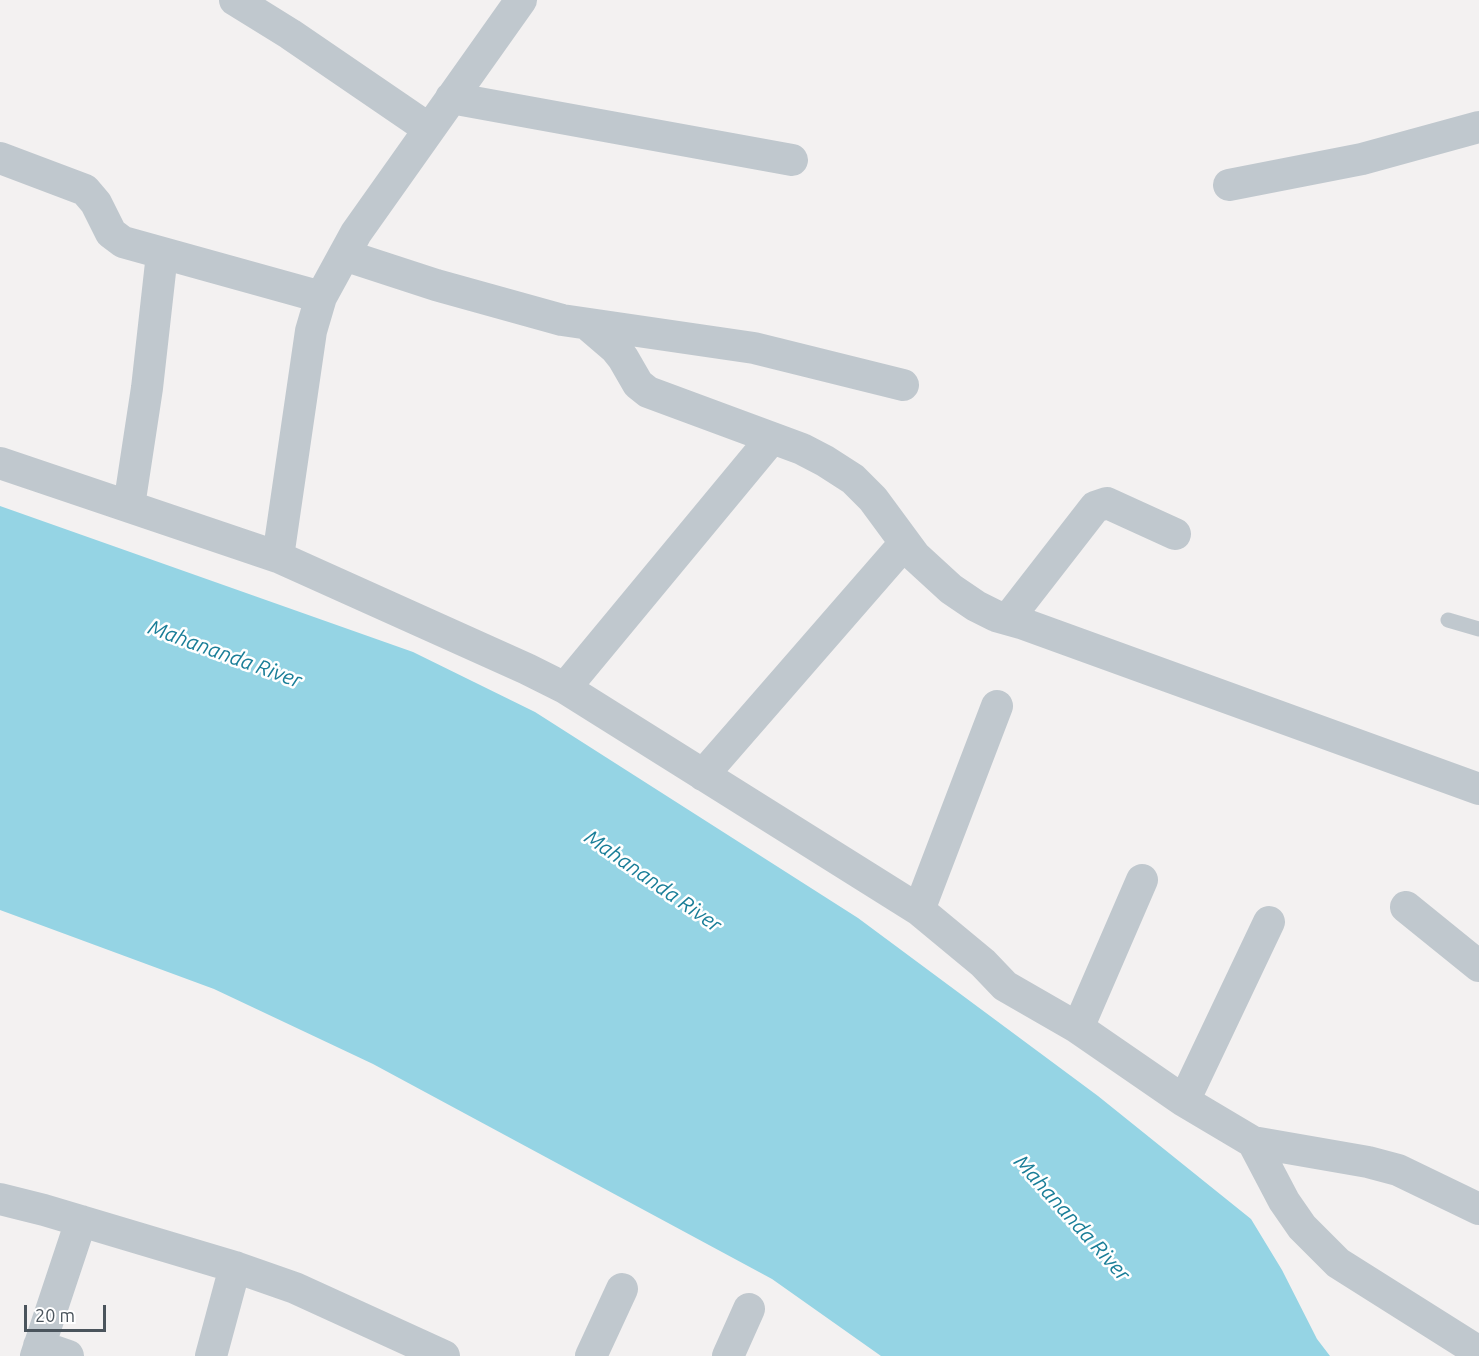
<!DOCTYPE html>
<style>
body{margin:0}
#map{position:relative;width:1479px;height:1356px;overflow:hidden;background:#f3f1f1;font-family:Ubuntu,sans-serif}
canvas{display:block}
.scale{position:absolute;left:24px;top:1305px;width:82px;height:27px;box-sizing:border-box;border:3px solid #4a545c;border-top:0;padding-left:8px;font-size:18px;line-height:21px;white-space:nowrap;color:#4a545c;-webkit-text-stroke:4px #fff;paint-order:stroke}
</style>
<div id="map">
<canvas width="1479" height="1356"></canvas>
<div class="scale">20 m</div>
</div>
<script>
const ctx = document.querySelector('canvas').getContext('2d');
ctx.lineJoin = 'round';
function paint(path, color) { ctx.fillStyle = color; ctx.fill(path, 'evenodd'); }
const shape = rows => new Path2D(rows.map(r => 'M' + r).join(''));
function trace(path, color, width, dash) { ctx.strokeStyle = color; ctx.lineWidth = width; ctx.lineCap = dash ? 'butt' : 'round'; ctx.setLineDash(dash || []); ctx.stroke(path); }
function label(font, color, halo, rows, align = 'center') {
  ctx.font = font + ' Ubuntu,sans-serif'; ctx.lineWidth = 5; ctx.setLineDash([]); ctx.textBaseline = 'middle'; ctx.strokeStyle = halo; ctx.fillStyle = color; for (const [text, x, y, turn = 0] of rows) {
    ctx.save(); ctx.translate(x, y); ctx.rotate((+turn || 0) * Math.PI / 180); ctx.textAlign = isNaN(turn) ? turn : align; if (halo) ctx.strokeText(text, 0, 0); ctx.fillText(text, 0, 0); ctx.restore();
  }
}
const water = shape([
 [0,506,413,652,535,712,858,918,1098,1096,1251,1219,1282,1270,1317,1339,1330,1356,881,1356,772,1279,373,1064,214,989,0,910]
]);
const service = shape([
 [1448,620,1479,629]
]);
const minor = shape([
 [235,0,290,34,429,129],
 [451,98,792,160],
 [0,158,85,190,96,203,111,233,123,242,321,297],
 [1229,185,1362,159,1479,127],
 [344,255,436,285,562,320,754,348,903,385],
 [587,324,615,348,623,358,638,384,648,392,802,449,825,461,853,479,873,499,915,556,951,589,976,606,996,616,1021,623,1479,789],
 [0,463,278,557,527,669,565,688,919,910,983,963,1005,986,1078,1028,1184,1101,1253,1142,1284,1201,1302,1227,1338,1263,1479,1352],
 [129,506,147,388,162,254],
 [278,557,311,331,321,297,356,233,521,0],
 [1008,619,1095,507,1107,503,1175,534],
 [565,688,772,438],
 [703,775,905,543],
 [1406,907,1479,966],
 [919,910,997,706],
 [1078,1028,1142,880],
 [1184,1101,1269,922],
 [1253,1142,1368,1162,1398,1170,1479,1209],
 [0,1199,44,1210,235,1267,295,1288,444,1356],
 [39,1346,68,1356],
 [36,1356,81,1221],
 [211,1356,235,1267],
 [591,1356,622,1289],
 [728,1356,749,1309]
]);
const waterNames = [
 ["Mahananda River",225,654,20],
 ["Mahananda River",653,881,35],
 ["Mahananda River",1072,1218,48]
];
paint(water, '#95d4e4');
trace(service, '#c0c8ce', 15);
trace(minor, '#c0c8ce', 32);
label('italic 21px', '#1a7e98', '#fff', waterNames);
</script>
